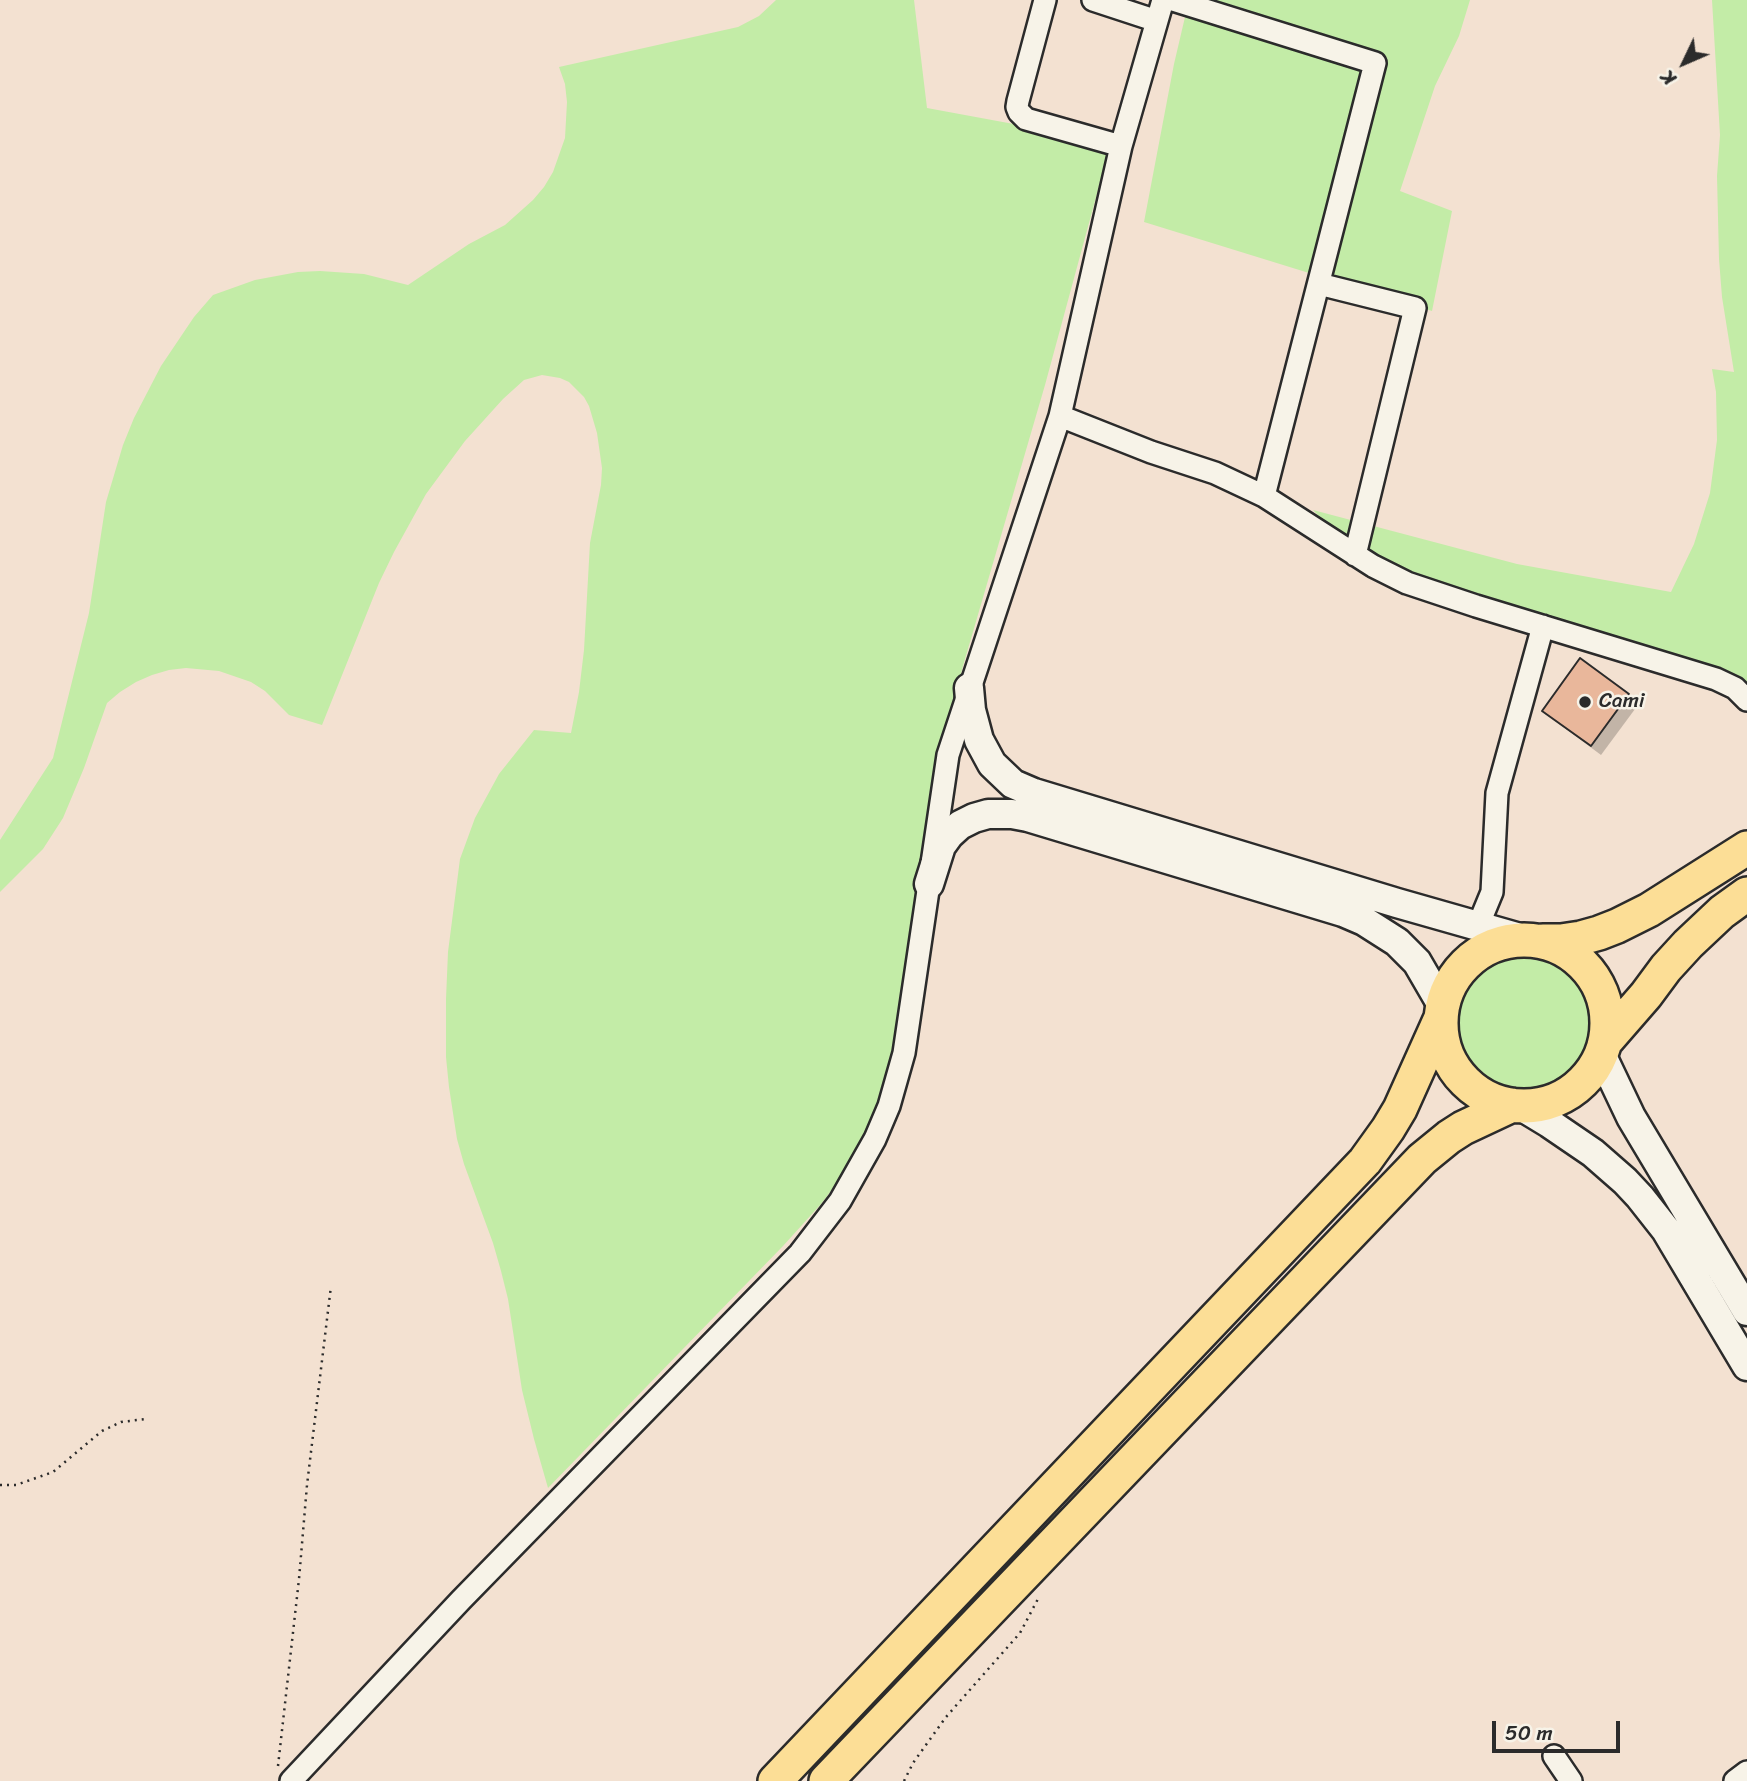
<!DOCTYPE html>
<style>
body{margin:0}
#map{position:relative;width:1747px;height:1781px;overflow:hidden;background:#f3e1d1;font-family:Sriracha,sans-serif}
canvas{display:block}
.north{position:absolute;left:1649px;top:28px;width:70px;height:70px;-webkit-text-stroke:5px #f7f3e8;paint-order:stroke;rotate:226deg;font-size:19px;font-weight:700;line-height:28px;text-align:center;color:#2b2b2b}
.north::after{content:'';display:block;margin:auto;width:24px;height:32px;background:#2b2b2b;clip-path:polygon(50% 0,100% 100%,50% 72%,0 100%)}
.scale{position:absolute;left:1492px;top:1721px;width:128px;height:32px;box-sizing:border-box;border:4px solid #2b2b2b;border-top:0;padding-left:9px;font-size:21px;line-height:24px;white-space:nowrap;color:#2b2b2b;-webkit-text-stroke:5px #f7f3e8;paint-order:stroke}
</style>
<div id="map">
<canvas width="1747" height="1781"></canvas>
<div class="north">K</div>
<div class="scale">50 m</div>
</div>
<script>
const ctx = document.querySelector('canvas').getContext('2d');
ctx.lineJoin = 'round';
function paint(path, color) { ctx.fillStyle = color; ctx.fill(path, 'evenodd'); }
const shape = rows => new Path2D(rows.map(r => 'M' + r).join(''));
function trace(path, color, width, dash) { ctx.strokeStyle = color; ctx.lineWidth = width; ctx.lineCap = dash ? 'butt' : 'round'; ctx.setLineDash(dash || []); ctx.stroke(path); }
function label(font, color, halo, rows, align = 'center') {
  ctx.font = font + ' Sriracha,sans-serif'; ctx.lineWidth = 5; ctx.setLineDash([]); ctx.textBaseline = 'middle'; ctx.strokeStyle = halo; ctx.fillStyle = color; for (const [text, x, y, turn = 0] of rows) {
    ctx.save(); ctx.translate(x, y); ctx.rotate((+turn || 0) * Math.PI / 180); ctx.textAlign = isNaN(turn) ? turn : align; if (halo) ctx.strokeText(text, 0, 0); ctx.fillText(text, 0, 0); ctx.restore();
  }
}
const green = shape([
 [776,0,914,0,927,108,1111,142,1045,385,963,666,948,723,910,938,892,1067,876,1119,849,1167,821,1204,783,1246,548,1488,534,1439,522,1390,508,1299,501,1271,493,1243,464,1164,457,1139,449,1087,446,1057,446,999,448,952,460,859,475,818,499,774,534,730,571,733,579,692,584,650,590,543,601,485,602,468,597,433,589,406,584,397,569,382,560,378,542,375,524,380,503,399,465,441,426,494,394,552,379,583,322,725,289,715,265,691,251,682,219,671,186,668,169,670,152,675,136,682,120,692,107,703,84,768,63,818,43,849,0,892,0,840,53,758,89,613,106,502,123,445,134,418,161,366,194,317,213,295,255,280,298,272,320,271,364,274,408,285,469,244,505,225,533,200,544,187,553,172,565,138,567,102,565,84,559,67,738,27,759,16],
 [1189,0,1470,0,1459,36,1435,86,1400,191,1452,211,1432,311,1144,222,1174,64],
 [1712,0,1747,0,1747,682,1605,636,1436,592,1329,527,1313,510,1517,564,1671,592,1694,544,1710,493,1717,440,1716,392,1712,369,1734,372,1722,297,1719,259,1717,176,1720,135],
 '1456 1023a68 68 0 1 1 136 0a68 68 0 1 1-136 0Z'
]);
const shadow = shape([
 [1628,695,1638,705,1601,755,1554,720,1544,710]
]);
const building = shape([
 [1580,658,1629,694,1591,746,1542,711,1580,658]
]);
const path = shape([
 [0,1485,16,1485,53,1472,102,1431,121,1422,146,1419],
 [278,1766,299,1579,307,1485,331,1286],
 [904,1781,913,1763,946,1717,1020,1633,1039,1597]
]);
const minor = shape([
 [1045,0,1018,101,1017,107,1019,112,1026,119,1121,146],
 [1093,0,1157,21],
 [1173,0,1375,63,1264,496],
 [1319,284,1415,308,1355,555],
 [1060,416,1151,452,1215,473,1264,496,1373,566,1407,583,1476,606,1716,679,1735,688,1747,700],
 [1478,926,1492,892,1497,793,1543,626],
 [1554,1756,1571,1781],
 [291,1781,461,1600,800,1253,840,1201,875,1139,889,1106,904,1053,948,755,1060,416,1121,146,1163,0],
 [1735,1781,1747,1772]
]);
const secondary = shape([
 [969,688,971,710,979,740,992,764,1013,784,1034,793,1397,903,1527,940],
 [929,884,941,846,949,835,960,825,974,818,988,814,1012,814,1028,817,1343,912,1364,921,1397,942,1417,962,1442,1005],
 [1601,1054,1631,1117,1747,1311],
 [1521,1106,1549,1123,1593,1153,1625,1181,1640,1197,1666,1230,1747,1366]
]);
const trunk = shape([
 '1441 1023a83 83 0 1 1 166 0a83 83 0 1 1-166 0Z',
 [1543,941,1561,941,1581,938,1599,933,1617,926,1649,910,1747,848],
 [1606,1041,1646,995,1666,968,1688,944,1722,912,1747,894],
 [775,1781,1365,1161,1388,1129,1400,1109,1440,1020],
 [826,1781,1422,1159,1449,1137,1463,1128,1512,1105]
]);
const markers = [
 [1585,702,7,"#2b2b2b"]
];
const poiNames = [
 ["Cami",1599,702]
];
paint(green, '#c3eca7');
paint(shadow, '#0003');
paint(building, '#e9b79b');
trace(building, '#2b2b2b', 2);
trace(minor, '#2b2b2b', 26);
trace(secondary, '#2b2b2b', 33);
trace(trunk, '#2b2b2b', 38);
trace(path, '#2b2b2b', 2.5, [2, 5]);
trace(minor, '#f7f3e8', 21);
trace(secondary, '#f7f3e8', 28);
trace(trunk, '#fcde96', 33);
for (const [x, y, r, color] of markers) { const dot = new Path2D(); dot.arc(x, y, r, 0, 2 * Math.PI); ctx.fillStyle = color; ctx.fill(dot); trace(dot, '#f7f3e8', 2.5); }
label('21px', '#2b2b2b', '#f7f3e8', poiNames, 'left');
</script>
